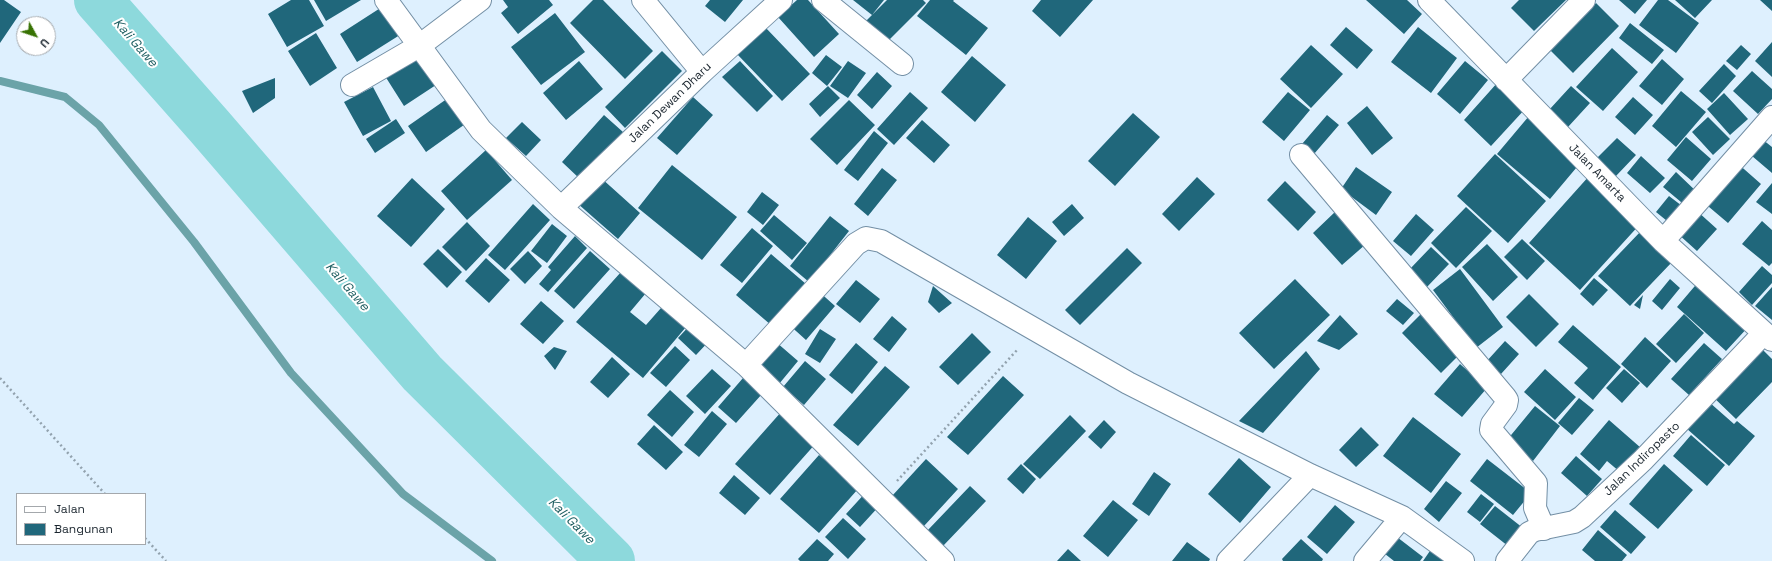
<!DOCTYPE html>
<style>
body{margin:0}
#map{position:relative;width:1772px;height:561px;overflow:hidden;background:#def0fe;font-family:"Space Grotesk",sans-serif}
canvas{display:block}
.legend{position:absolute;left:16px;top:493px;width:130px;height:52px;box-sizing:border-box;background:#fff;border:1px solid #a4a8ac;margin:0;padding:5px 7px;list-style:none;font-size:12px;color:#1b262f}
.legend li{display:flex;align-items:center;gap:8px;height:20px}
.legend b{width:20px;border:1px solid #a4a8ac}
.north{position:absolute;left:16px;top:16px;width:40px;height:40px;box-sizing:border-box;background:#fff;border:1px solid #a4a8ac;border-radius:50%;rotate:130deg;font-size:11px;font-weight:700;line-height:16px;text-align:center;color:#1b262f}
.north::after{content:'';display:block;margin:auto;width:14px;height:18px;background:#377203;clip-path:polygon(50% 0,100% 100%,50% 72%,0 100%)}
</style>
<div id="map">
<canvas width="1772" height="561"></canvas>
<ul class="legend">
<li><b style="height:5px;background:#fff"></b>Jalan</li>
<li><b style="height:11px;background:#20677b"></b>Bangunan</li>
</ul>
<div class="north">U</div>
</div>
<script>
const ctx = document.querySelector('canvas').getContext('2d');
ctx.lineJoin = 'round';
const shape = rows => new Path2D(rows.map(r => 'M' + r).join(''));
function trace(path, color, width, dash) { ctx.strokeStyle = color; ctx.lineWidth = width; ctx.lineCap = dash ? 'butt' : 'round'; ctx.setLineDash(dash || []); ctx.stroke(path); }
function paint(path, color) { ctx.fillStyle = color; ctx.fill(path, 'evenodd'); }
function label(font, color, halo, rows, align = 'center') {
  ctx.font = font + ' "Space Grotesk",sans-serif'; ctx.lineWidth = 4; ctx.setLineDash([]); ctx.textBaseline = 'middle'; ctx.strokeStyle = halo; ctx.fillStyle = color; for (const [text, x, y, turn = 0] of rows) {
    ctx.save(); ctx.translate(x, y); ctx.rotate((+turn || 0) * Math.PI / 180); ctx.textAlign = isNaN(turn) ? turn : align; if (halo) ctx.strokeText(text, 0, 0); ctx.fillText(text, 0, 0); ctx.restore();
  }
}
const stream = shape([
 [0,81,65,97,99,125,194,242,291,373,403,494,492,561]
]);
const river = shape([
 [98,0,210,127,422,373,611,561]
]);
const building = shape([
 [0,0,4,0,21,12,0,43],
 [291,0,309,0,324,26,287,47,268,14],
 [314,0,361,0,326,21],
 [503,0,549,0,553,5,518,34,501,13,508,7],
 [593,0,603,0,653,51,625,79,570,23],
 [710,0,743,0,725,22,705,6],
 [797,0,808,0,839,34,814,57,778,17],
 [853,0,884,0,872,15],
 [887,0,923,0,926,3,885,44,864,23],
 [930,0,954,0,953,1,988,28,966,55,917,16],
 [1041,0,1093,0,1060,37,1032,11],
 [1366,0,1407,0,1422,14,1404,34],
 [1519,0,1566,0,1534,31,1511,8],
 [1619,0,1647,0,1635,14],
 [1658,0,1668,0,1699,23,1676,53,1639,25],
 [1675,0,1712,0,1695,18],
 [1760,0,1772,0,1772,11],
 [1596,3,1619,26,1573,73,1550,50],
 [385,5,403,33,357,62,340,34],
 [555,13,585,52,541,85,511,47],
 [1630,23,1664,50,1652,64,1619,38],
 [765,27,810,74,782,101,737,54],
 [1346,27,1373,50,1357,69,1330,45],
 [1418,27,1457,58,1431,93,1391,62],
 [316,33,337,68,310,86,288,51],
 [1772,42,1772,77,1755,61],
 [1311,45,1343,74,1311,108,1280,79],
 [1741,45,1751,54,1737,70,1726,61],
 [1612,48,1638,72,1603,111,1576,87],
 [662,51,682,71,625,128,605,107],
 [420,53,439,83,404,106,385,76],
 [826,55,842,67,827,86,812,73],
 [972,56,1006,85,975,122,941,92],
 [1662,59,1684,79,1662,105,1639,86],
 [579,61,603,89,566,120,543,93],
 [740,61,773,96,757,112,722,77],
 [848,61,866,73,848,98,830,86],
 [1465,61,1488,80,1460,114,1437,94],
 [1724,64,1736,76,1712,103,1699,91],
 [1752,71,1772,89,1772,99,1758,114,1733,91],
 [877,72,892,86,872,109,857,95],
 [275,78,275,98,253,113,242,91],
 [1498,82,1526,108,1491,146,1464,120],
 [828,86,840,98,820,117,809,104],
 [1571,86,1590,103,1568,127,1549,110],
 [373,87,391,121,363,136,344,102],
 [1681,91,1706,112,1676,147,1652,126],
 [910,92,928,108,894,145,877,129],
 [1288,92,1310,110,1284,141,1262,122],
 [1724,93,1748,119,1730,135,1707,109],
 [451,96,468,122,426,152,408,126],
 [693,97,713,115,677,155,657,138],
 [1633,97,1653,115,1635,135,1615,117],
 [849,100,875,125,837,165,810,139],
 [1367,106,1393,138,1372,155,1347,123],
 [1133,113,1160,137,1115,186,1088,161],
 [604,115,623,132,580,179,562,162],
 [1327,115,1339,125,1314,154,1302,144],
 [1529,116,1582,161,1550,199,1497,154],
 [1708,117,1730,139,1713,155,1692,132],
 [396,119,405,133,375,153,366,139],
 [922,120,950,145,934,163,906,138],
 [522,122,541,140,526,156,506,138],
 [874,131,888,143,858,181,844,170],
 [1757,135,1772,147,1772,173,1745,150],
 [1686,137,1711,159,1692,181,1667,160],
 [1617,138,1636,155,1616,176,1597,158],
 [486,150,512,180,467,220,441,191],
 [1495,154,1546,201,1508,243,1457,196],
 [1641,156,1665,178,1650,193,1627,173],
 [1736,162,1761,184,1728,223,1702,201],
 [672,165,737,217,702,260,638,208],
 [1356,167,1392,192,1376,215,1341,189],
 [882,168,897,180,868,216,854,204],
 [1676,172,1699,194,1687,207,1663,187],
 [1590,175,1642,222,1580,290,1529,243],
 [600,177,640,213,618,239,577,203],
 [1197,177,1215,194,1179,231,1162,214],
 [412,178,445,209,411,247,377,216],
 [1285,181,1316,212,1298,231,1267,200],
 [1772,183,1772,214,1756,202],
 [762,192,779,205,763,225,747,212],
 [1669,196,1686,209,1672,225,1656,212],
 [533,204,550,220,505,270,488,255],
 [1072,204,1084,218,1064,236,1052,222],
 [1466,207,1492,231,1456,268,1431,243],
 [1336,211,1366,244,1342,265,1313,233],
 [1697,211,1717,229,1697,251,1677,233],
 [1416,214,1434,230,1411,256,1393,241],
 [774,215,807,243,792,260,760,231],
 [830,216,849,231,809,282,790,266],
 [1028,217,1057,241,1026,279,997,255],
 [1762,221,1772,230,1772,263,1769,266,1742,244],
 [467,222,490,246,466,271,442,247],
 [552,224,567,236,547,263,531,251],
 [752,228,773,246,742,283,720,265],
 [1641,231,1673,261,1630,306,1598,276],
 [575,236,587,248,548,292,539,284,551,270,548,267],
 [1522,239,1545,261,1527,280,1504,257],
 [1487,244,1518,277,1493,301,1462,267],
 [1431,247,1449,264,1426,288,1408,271],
 [1127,248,1142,263,1080,325,1065,310],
 [438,249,462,272,447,288,423,264],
 [528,251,542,266,525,284,510,269],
 [590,251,610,269,574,309,554,291],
 [771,254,806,284,771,325,736,295],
 [486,258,510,280,489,303,465,281],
 [1762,266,1772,275,1772,283,1752,305,1739,292],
 [1460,269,1503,327,1476,348,1433,290],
 [621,272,646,293,630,312,646,325,661,308,686,327,643,378,576,322],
 [1594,278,1608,290,1593,306,1580,294],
 [1295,279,1330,315,1274,369,1239,333],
 [1670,279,1680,288,1662,310,1652,301],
 [856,280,880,299,860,323,836,304],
 [1700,280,1750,325,1726,351,1677,307],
 [933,286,952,303,939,313,928,302],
 [1772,287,1772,320,1755,306],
 [816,289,835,306,806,340,786,322],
 [1529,294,1559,324,1536,347,1506,317],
 [1643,295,1640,309,1634,305],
 [1397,299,1414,313,1403,325,1386,311],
 [541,301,564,321,543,344,520,324],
 [1424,311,1463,351,1441,373,1402,333],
 [1684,314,1704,333,1676,363,1656,344],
 [1340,315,1358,334,1339,350,1317,341],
 [892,316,907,329,889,352,873,339],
 [694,321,712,338,696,355,678,338],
 [1573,325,1621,367,1593,400,1574,383,1588,368,1558,342],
 [820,329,836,339,820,363,805,354],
 [972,333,991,352,958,385,939,367],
 [1645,337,1671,361,1647,388,1621,364],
 [1505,341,1519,354,1501,374,1486,362],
 [776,342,798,361,779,384,757,366],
 [856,343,878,362,852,394,829,375],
 [1704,343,1722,359,1689,395,1671,379],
 [1758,345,1772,359,1772,382,1736,419,1709,393],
 [675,346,690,360,666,387,650,373],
 [554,347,567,351,555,370,544,356],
 [1306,351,1320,369,1263,433,1239,421],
 [612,357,630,374,608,398,590,382],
 [805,361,826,379,804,405,783,387],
 [1460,364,1487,388,1462,417,1434,394],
 [885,366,910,387,858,446,833,425],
 [712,369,731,386,705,414,686,396],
 [1545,369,1576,397,1555,420,1524,392],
 [1624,369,1640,383,1622,403,1606,388],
 [1003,376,1024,395,968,455,947,437],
 [743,378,762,394,736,423,718,407],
 [670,390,694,412,672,437,647,415],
 [1579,398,1594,410,1572,435,1558,423],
 [1709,402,1734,424,1737,421,1755,436,1729,466,1686,428],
 [1535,406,1560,426,1533,461,1507,440],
 [712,411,727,424,699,457,684,445],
 [782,411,817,442,770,495,735,464],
 [1070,415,1086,431,1040,479,1023,464],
 [1413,417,1461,454,1431,493,1383,456],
 [1104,420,1116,432,1101,449,1088,437],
 [1609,420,1641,448,1620,472,1607,461,1599,471,1580,454],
 [654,425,683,452,666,470,637,444],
 [1361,427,1379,445,1356,467,1339,450],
 [1691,435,1725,465,1707,486,1673,456],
 [819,455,858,489,819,533,780,499],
 [1576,456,1602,479,1587,496,1561,473],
 [1239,458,1271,487,1240,523,1208,494],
 [926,459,958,489,924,526,892,496],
 [1487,459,1531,493,1513,515,1470,481],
 [1021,464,1036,479,1023,494,1007,479],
 [1664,464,1693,490,1658,529,1629,504],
 [1154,472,1171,484,1149,516,1132,504],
 [734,475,760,498,745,515,719,493],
 [1446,481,1462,493,1439,522,1424,509],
 [970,486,986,501,943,546,927,531],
 [868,490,882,503,860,527,846,514],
 [1481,494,1494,504,1480,522,1467,512],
 [1113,500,1138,520,1108,557,1083,536],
 [1335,505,1355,522,1327,554,1307,537],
 [1495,506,1523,528,1508,546,1480,524],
 [1615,510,1646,537,1631,554,1600,527],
 [843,518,866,539,848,559,825,537],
 [1598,530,1627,555,1622,561,1595,561,1582,550],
 [1393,534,1423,557,1420,561,1394,561,1380,550],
 [817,539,834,554,828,561,800,561,798,559],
 [1301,539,1323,559,1322,561,1283,561,1282,559],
 [1187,542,1210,559,1209,561,1172,561],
 [1434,545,1446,561,1423,561],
 [1068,549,1081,561,1057,561]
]);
const path = shape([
 [0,378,105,494],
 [897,481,1018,349],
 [145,538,166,561]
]);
const street = shape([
 [386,0,481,130,561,208,746,365,943,561],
 [643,0,702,72],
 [823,0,902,64],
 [1429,0,1663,241,1772,340],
 [1506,80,1584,0],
 [352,85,419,46,480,0],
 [1301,155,1505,397,1507,400,1506,405,1492,424,1491,430,1536,483,1535,508,1544,529],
 [561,208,702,72,781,0],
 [1663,241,1772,117],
 [746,365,856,244,866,238,881,241,1128,383,1310,475,1402,517,1463,561],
 [1228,561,1310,475],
 [1365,561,1402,517],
 [1507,561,1529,533,1535,530,1574,522,1582,517,1643,460,1764,333]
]);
const streetNames = [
 ["Jalan Dewan Dharu",670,103,-44],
 ["Jalan Amarta",1597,173,46],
 ["Jalan Indiropasto",1642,459,-44]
];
const waterNames = [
 ["Kali Gawe",135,43,49],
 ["Kali Gawe",347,287,49],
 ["Kali Gawe",571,521,45]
];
trace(stream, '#6ba3a8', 8);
trace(river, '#8dd9dc', 48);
paint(building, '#20677b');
trace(street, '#738fa5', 24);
trace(path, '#92a2ae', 2.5, [2, 3]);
trace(street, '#fff', 22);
label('12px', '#1b262f', '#fff', streetNames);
label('italic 13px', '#1d5d60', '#fff', waterNames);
</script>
